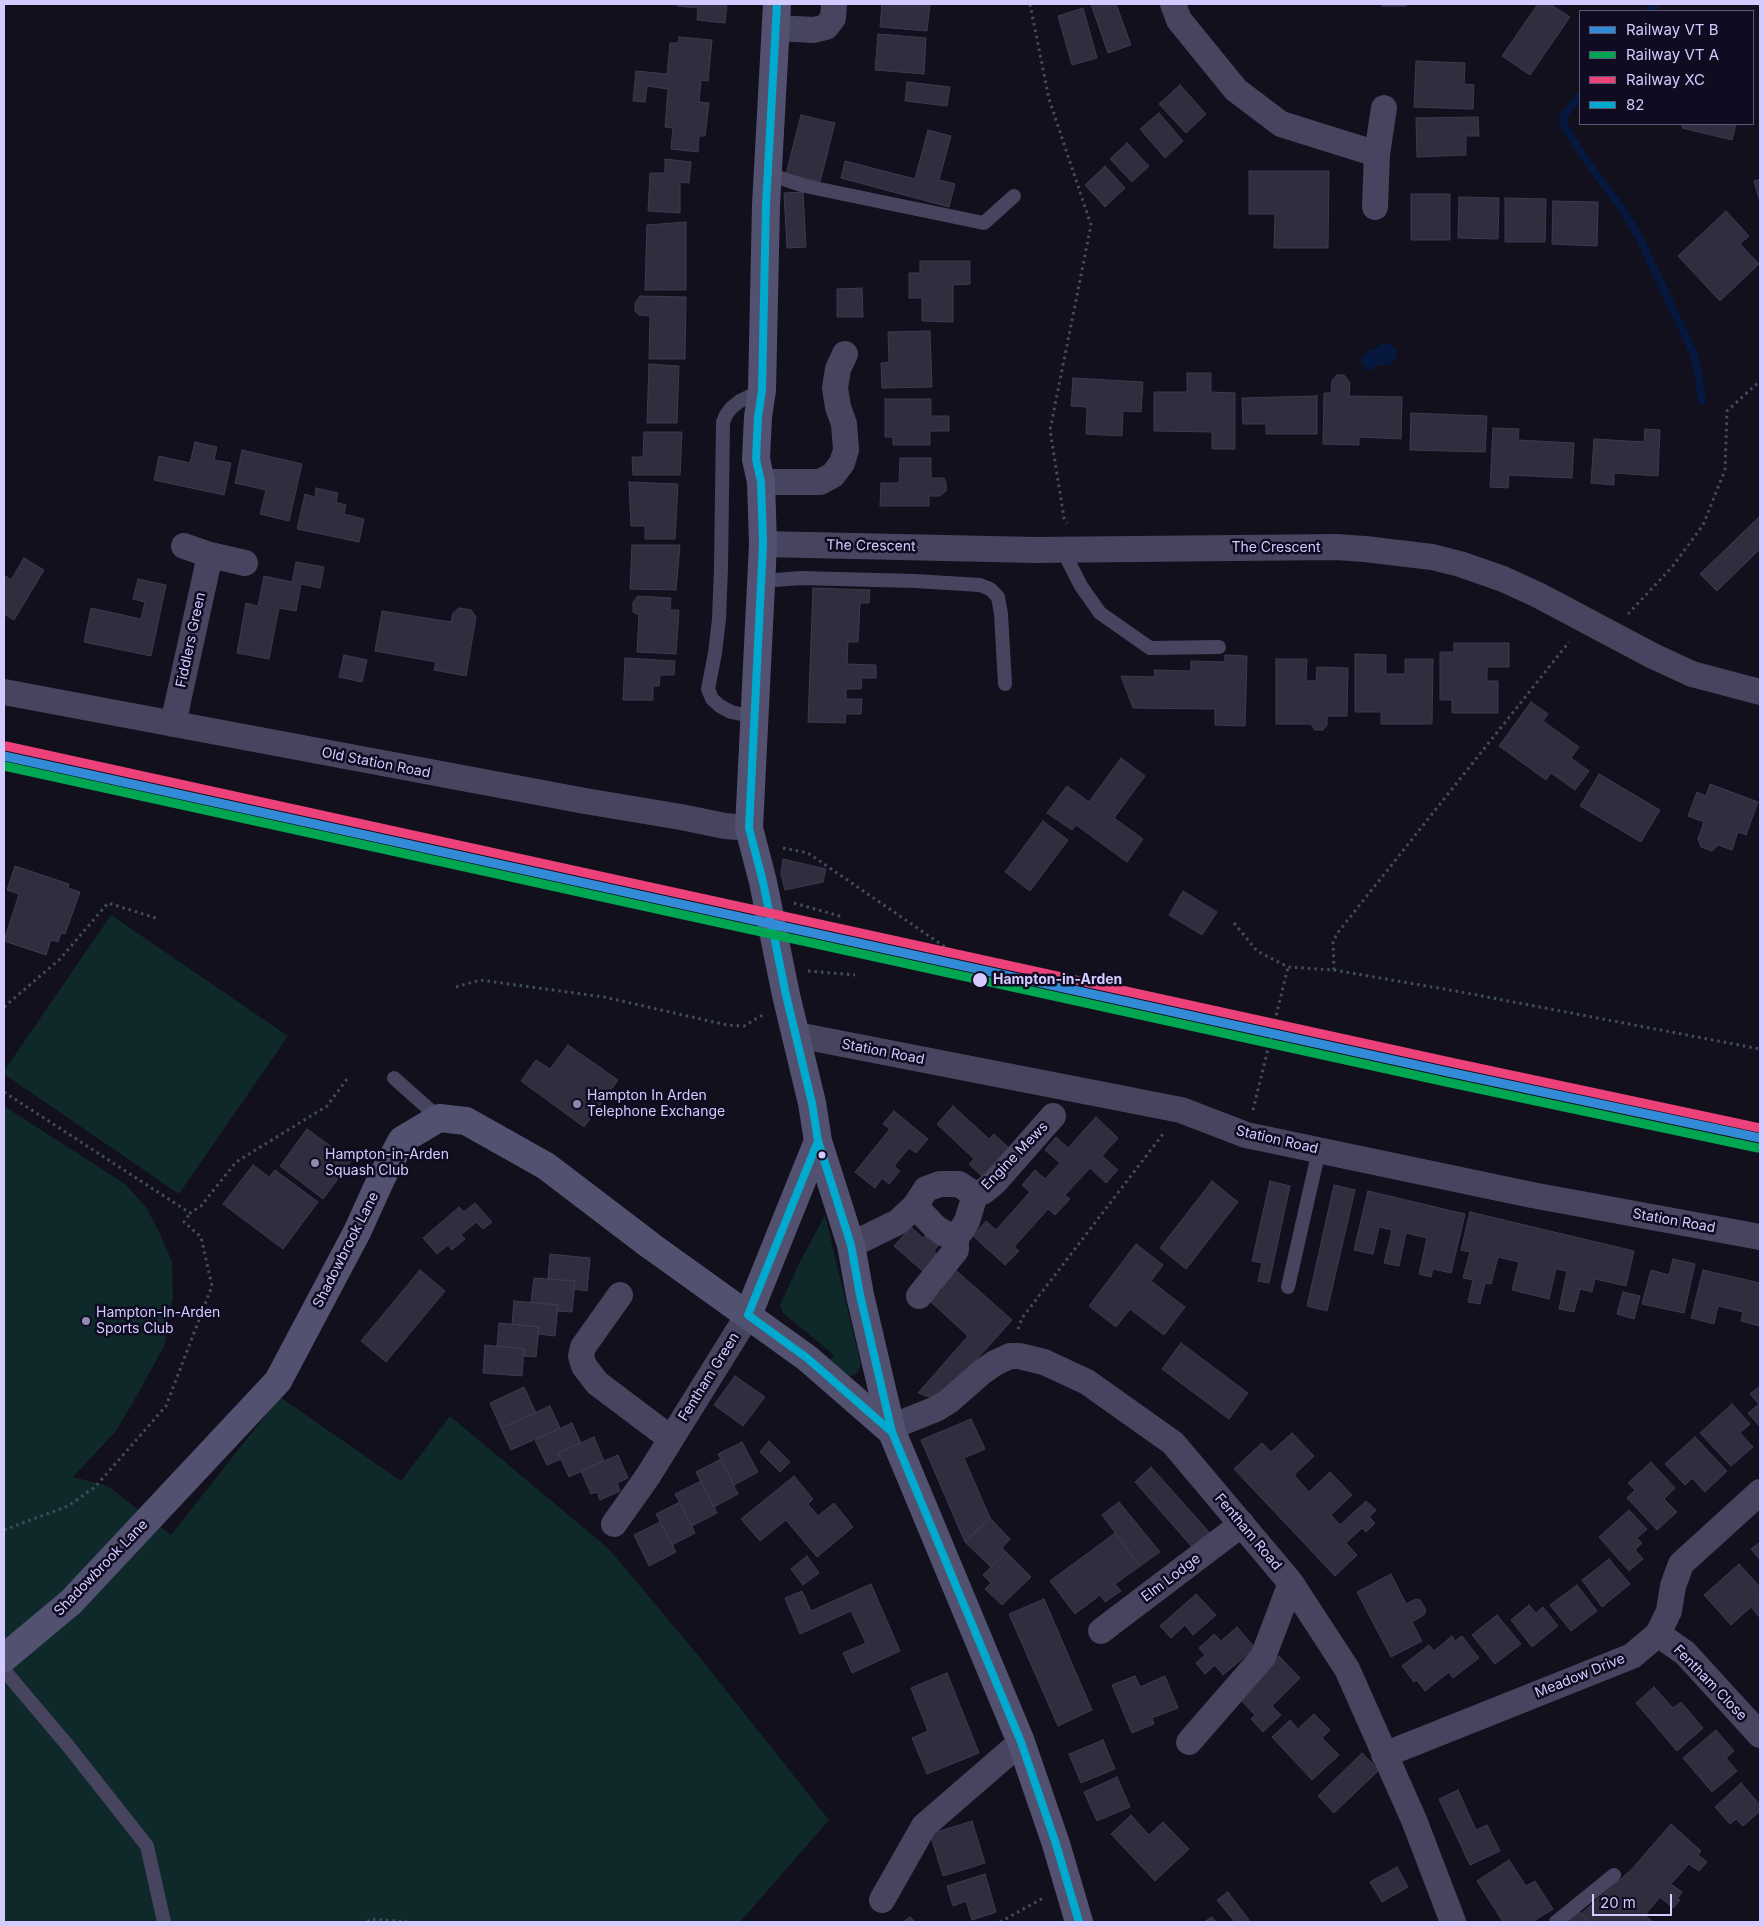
<!DOCTYPE html>
<style>
body{margin:0}
#map{position:relative;width:1764px;height:1926px;overflow:hidden;background:#12101c;font-family:Inter,sans-serif}
canvas{display:block}
.frame{position:absolute;inset:0;border:5px solid #d3cbff;pointer-events:none}
.legend{position:absolute;left:1579px;top:10px;width:175px;height:115px;box-sizing:border-box;background:#0f0b21;border:1px solid #5d587a;margin:0;padding:6px 9px;list-style:none;font-size:15px;color:#d3cbff}
.legend li{display:flex;align-items:center;gap:10px;height:25px}
.legend b{width:25px;border:1px solid #5d587a}
.scale{position:absolute;left:1592px;top:1894px;width:80px;height:22px;box-sizing:border-box;border:2px solid #d3cbff;border-top:0;padding-left:6px;font-size:15px;line-height:18px;white-space:nowrap;color:#d3cbff;-webkit-text-stroke:4px #0f0b21;paint-order:stroke}
</style>
<div id="map">
<canvas width="1764" height="1926"></canvas>
<div class="frame"></div>
<ul class="legend">
<li><b style="height:6px;background:#338bd7"></b>Railway VT B</li>
<li><b style="height:6px;background:#00a651"></b>Railway VT A</li>
<li><b style="height:6px;background:#ed4179"></b>Railway XC</li>
<li><b style="height:6px;background:#00a9ce"></b>82</li>
</ul>
<div class="scale">20 m</div>
</div>
<script>
const ctx = document.querySelector('canvas').getContext('2d');
ctx.lineJoin = 'round';
function paint(path, color) { ctx.fillStyle = color; ctx.fill(path, 'evenodd'); }
const shape = rows => new Path2D(rows.map(r => 'M' + r).join(''));
function trace(path, color, width, dash) { ctx.strokeStyle = color; ctx.lineWidth = width; ctx.lineCap = dash ? 'butt' : 'round'; ctx.setLineDash(dash || []); ctx.stroke(path); }
function label(font, color, halo, rows, align = 'center') {
  ctx.font = font + ' Inter,sans-serif'; ctx.lineWidth = 5; ctx.setLineDash([]); ctx.textBaseline = 'middle'; ctx.strokeStyle = halo; ctx.fillStyle = color; for (const [text, x, y, turn = 0] of rows) {
    ctx.save(); ctx.translate(x, y); ctx.rotate((+turn || 0) * Math.PI / 180); ctx.textAlign = isNaN(turn) ? turn : align; if (halo) ctx.strokeText(text, 0, 0); ctx.fillText(text, 0, 0); ctx.restore();
  }
}
const green = shape([
 [111,915,288,1036,179,1194,4,1074,4,1071],
 [4,1106,125,1184,146,1207,160,1234,172,1262,173,1297,164,1346,139,1392,116,1431,73,1477,108,1486,171,1535,280,1397,401,1481,450,1416,609,1549,702,1660,829,1820,740,1922,4,1922],
 [825,1215,861,1365,858,1372,852,1376,848,1375,829,1361,834,1355,783,1313,780,1305,799,1264]
]);
const water = shape([
 [1385,343,1391,344,1396,350,1397,354,1395,359,1390,365,1378,365,1371,371,1366,369,1361,361,1363,355,1368,352,1370,349,1373,351,1380,344]
]);
const stream = shape([
 [1649,11,1656,4],
 [1580,95,1563,117,1564,125,1583,156,1625,213,1639,237,1693,352,1698,372,1702,401]
]);
const building = shape([
 [677,4,727,4,725,23,697,20,698,8,677,6,677,4],
 [882,4,930,4,927,31,880,27,882,4],
 [1091,4,1116,4,1131,45,1108,53,1091,4],
 [1382,4,1407,4,1406,6,1382,6,1382,4],
 [1538,4,1550,4,1570,17,1530,75,1502,56,1538,4],
 [1083,8,1097,58,1072,65,1058,16,1083,8],
 [878,34,926,38,924,74,875,70,878,34],
 [679,37,712,40,708,81,701,80,699,102,709,103,705,136,699,136,698,152,671,149,673,128,665,127,668,89,647,86,645,102,633,101,636,71,667,74,670,43,678,43,679,37],
 [1416,61,1465,63,1464,84,1474,85,1473,109,1414,107,1416,61],
 [907,82,950,87,947,106,905,101,907,82],
 [1180,85,1206,114,1186,133,1159,104,1180,85],
 [1159,113,1183,141,1165,158,1140,129,1159,113],
 [801,115,835,123,820,182,786,174,801,115],
 [1478,117,1479,136,1466,136,1466,155,1417,157,1416,118,1478,117],
 [1683,124,1736,124,1732,140,1682,128,1683,124],
 [928,130,951,136,939,180,955,184,949,207,841,178,845,161,915,179,928,130],
 [1127,143,1149,166,1132,182,1110,159,1127,143],
 [665,159,691,162,689,183,680,182,680,213,648,211,650,173,665,173,665,159],
 [1105,166,1125,188,1105,207,1085,185,1105,166],
 [1249,171,1329,171,1328,248,1274,248,1275,214,1249,214,1249,171],
 [1760,179,1760,202,1754,181,1760,179],
 [803,192,806,247,787,248,784,193,803,192],
 [1411,194,1450,194,1450,240,1411,240,1411,194],
 [1459,197,1499,198,1498,239,1458,238,1459,197],
 [1505,198,1546,199,1545,242,1505,242,1505,198],
 [1553,201,1598,202,1597,246,1552,244,1553,201],
 [1726,211,1749,236,1740,244,1759,264,1720,301,1678,256,1726,211],
 [686,222,686,290,645,290,647,225,686,222],
 [920,261,970,261,970,284,953,285,953,322,922,321,922,298,909,298,909,273,920,273,920,261],
 [862,288,863,317,837,317,837,289,862,288],
 [640,296,686,297,685,359,649,359,650,316,639,315,635,311,635,303,640,296],
 [930,331,932,387,882,388,881,363,889,362,888,332,930,331],
 [649,364,679,366,677,423,647,423,649,364],
 [1187,373,1211,373,1211,392,1235,393,1235,449,1212,449,1212,432,1154,431,1154,392,1187,392,1187,373],
 [1337,375,1344,375,1350,383,1349,396,1402,397,1401,439,1359,437,1359,445,1323,444,1324,393,1331,393,1332,381,1337,375],
 [1073,378,1143,382,1141,412,1123,411,1122,436,1086,434,1087,407,1071,406,1073,378],
 [1317,396,1317,434,1266,434,1266,424,1243,424,1242,398,1317,396],
 [885,399,931,399,931,416,949,416,949,431,930,431,930,445,893,445,893,437,885,437,885,399],
 [1411,413,1487,416,1485,452,1410,450,1411,413],
 [1493,428,1519,429,1518,440,1574,443,1572,478,1509,475,1508,488,1490,487,1493,428],
 [1645,429,1660,430,1658,476,1614,473,1614,485,1591,483,1594,439,1644,442,1645,429],
 [644,432,682,432,680,475,633,475,632,457,643,457,644,432],
 [195,442,217,447,214,460,231,463,224,495,154,480,159,456,190,463,195,442],
 [242,450,302,464,289,521,260,514,266,490,235,483,242,450],
 [900,458,931,458,931,478,944,478,946,483,946,491,940,496,929,496,929,506,880,506,881,483,899,483,900,458],
 [629,482,678,484,675,539,645,539,645,526,631,526,629,482],
 [316,488,338,493,336,502,346,505,344,514,364,519,359,542,297,529,305,494,315,497,316,488],
 [1760,516,1760,549,1717,591,1700,574,1760,516],
 [632,545,680,545,676,590,630,589,632,545],
 [24,558,44,570,14,620,4,614,4,575,11,580,24,558],
 [296,562,324,567,320,588,301,584,296,611,279,608,269,659,237,653,246,603,258,606,264,576,292,582,296,562],
 [138,579,166,585,151,656,84,642,91,608,141,619,145,602,133,599,138,579],
 [813,588,870,590,869,603,860,603,858,642,848,642,847,664,876,665,876,678,862,678,861,689,846,689,846,699,862,699,861,714,846,714,845,723,808,722,813,588],
 [638,596,671,598,670,610,679,610,676,654,637,652,639,615,633,612,633,602,638,596],
 [459,608,471,610,476,617,466,676,434,670,436,662,375,651,382,611,451,622,453,613,459,608],
 [1454,643,1509,643,1509,667,1487,667,1487,681,1498,681,1498,713,1452,713,1452,700,1440,700,1440,652,1454,652,1454,643],
 [1355,654,1386,655,1386,674,1405,674,1405,659,1433,659,1432,724,1381,724,1381,712,1355,712,1355,654],
 [344,655,367,660,362,682,339,677,344,655],
 [1225,655,1247,656,1245,726,1215,725,1215,709,1133,708,1121,676,1155,677,1154,670,1191,671,1191,661,1225,662,1225,655],
 [625,658,675,661,674,675,660,675,659,686,653,686,653,700,623,700,625,658],
 [1276,659,1307,659,1306,681,1316,681,1317,667,1348,668,1347,716,1327,716,1327,725,1323,730,1315,730,1311,724,1276,724,1276,659],
 [1531,702,1548,714,1543,721,1579,747,1571,758,1589,771,1575,790,1551,773,1546,780,1499,746,1531,702],
 [1121,758,1145,776,1114,818,1143,839,1127,862,1076,825,1072,830,1047,813,1067,786,1089,802,1121,758],
 [1599,774,1660,810,1641,842,1580,806,1599,774],
 [1710,784,1758,802,1746,835,1738,832,1732,850,1718,845,1712,851,1701,847,1698,839,1704,822,1688,816,1697,792,1706,796,1710,784],
 [1043,821,1068,840,1030,891,1005,872,1043,821],
 [783,859,826,869,823,882,785,890,781,874,783,859],
 [15,866,69,884,68,888,80,892,65,934,61,933,58,942,51,940,46,955,4,941,19,894,7,890,15,866],
 [1183,891,1217,912,1202,935,1169,915,1183,891],
 [568,1045,618,1080,584,1127,521,1081,536,1060,550,1069,568,1045],
 [953,1106,989,1139,994,1134,1009,1148,983,1177,969,1164,974,1159,937,1124,953,1106],
 [894,1111,928,1139,916,1153,909,1148,894,1166,900,1171,889,1184,882,1178,875,1188,855,1172,890,1129,883,1124,894,1111],
 [1096,1117,1118,1138,1102,1156,1118,1170,1106,1183,1090,1168,1065,1195,1070,1199,1055,1215,1048,1209,1014,1247,1019,1251,1005,1265,973,1236,986,1221,996,1230,1030,1192,1022,1185,1035,1170,1045,1179,1060,1163,1045,1150,1056,1137,1068,1148,1096,1117],
 [307,1129,351,1161,323,1199,280,1166,307,1129],
 [253,1165,269,1177,275,1170,318,1202,283,1249,223,1204,253,1165],
 [1212,1181,1238,1202,1186,1269,1160,1248,1212,1181],
 [1270,1181,1290,1186,1269,1283,1258,1281,1262,1263,1252,1261,1270,1181],
 [1334,1185,1355,1190,1327,1311,1307,1306,1334,1185],
 [1368,1191,1465,1214,1451,1273,1433,1269,1431,1277,1419,1274,1427,1238,1406,1233,1399,1266,1384,1263,1392,1230,1379,1227,1373,1254,1354,1250,1368,1191],
 [475,1203,492,1222,483,1229,476,1222,461,1235,465,1239,452,1250,448,1245,437,1254,423,1238,459,1207,464,1212,475,1203],
 [1470,1212,1634,1251,1626,1286,1595,1279,1592,1292,1580,1289,1574,1312,1559,1309,1567,1271,1556,1269,1549,1299,1512,1290,1519,1262,1498,1257,1491,1284,1485,1283,1480,1304,1468,1302,1473,1280,1463,1278,1470,1252,1461,1250,1470,1212],
 [911,1227,923,1238,930,1231,942,1241,934,1251,1012,1320,944,1396,932,1398,918,1393,968,1336,931,1302,943,1289,894,1246,911,1227],
 [1136,1244,1163,1265,1151,1281,1185,1307,1164,1335,1130,1309,1116,1327,1089,1306,1136,1244],
 [550,1254,590,1258,587,1291,573,1289,575,1281,548,1279,550,1254],
 [1673,1259,1695,1264,1684,1313,1642,1304,1651,1270,1669,1275,1673,1259],
 [420,1270,445,1291,386,1362,361,1341,420,1270],
 [1703,1270,1760,1283,1759,1326,1741,1321,1743,1312,1718,1306,1714,1324,1691,1318,1703,1270],
 [534,1278,575,1281,572,1312,557,1311,558,1305,531,1302,534,1278],
 [1623,1292,1640,1296,1634,1319,1617,1314,1623,1292],
 [514,1301,558,1305,555,1336,538,1334,539,1327,512,1324,514,1301],
 [499,1323,539,1327,536,1357,524,1356,524,1349,497,1346,499,1323],
 [1181,1343,1248,1393,1229,1419,1162,1369,1181,1343],
 [485,1345,524,1349,522,1376,483,1373,485,1345],
 [735,1376,765,1397,743,1426,714,1405,735,1376],
 [1760,1386,1760,1427,1748,1413,1759,1404,1750,1394,1760,1386],
 [524,1387,536,1413,501,1428,490,1403,524,1387],
 [1732,1404,1750,1424,1740,1433,1753,1447,1731,1466,1700,1433,1732,1404],
 [550,1406,560,1428,511,1450,501,1428,550,1406],
 [971,1419,985,1449,964,1458,990,1518,965,1542,921,1440,971,1419],
 [572,1423,581,1443,558,1453,561,1459,547,1465,535,1440,572,1423],
 [1292,1433,1314,1456,1294,1475,1309,1492,1330,1472,1352,1495,1331,1515,1340,1525,1366,1501,1376,1510,1369,1517,1375,1523,1366,1532,1362,1528,1346,1543,1357,1555,1335,1576,1234,1469,1262,1443,1271,1452,1292,1433],
 [594,1437,604,1461,569,1477,558,1453,594,1437],
 [1695,1437,1727,1471,1705,1492,1692,1478,1685,1485,1665,1464,1695,1437],
 [769,1441,790,1462,780,1472,760,1452,769,1441],
 [742,1442,758,1472,734,1485,718,1454,742,1442],
 [618,1455,628,1478,617,1483,620,1491,600,1500,597,1492,591,1494,581,1471,618,1455],
 [721,1459,738,1494,714,1507,696,1472,721,1459],
 [1651,1462,1675,1488,1664,1499,1677,1512,1657,1530,1627,1498,1635,1490,1628,1483,1651,1462],
 [1151,1467,1209,1532,1192,1547,1135,1482,1151,1467],
 [794,1476,813,1499,808,1504,818,1516,834,1503,853,1527,817,1557,786,1520,760,1541,741,1519,794,1476],
 [701,1481,717,1513,692,1526,675,1494,701,1481],
 [680,1502,695,1533,672,1545,656,1514,680,1502],
 [1119,1502,1160,1552,1140,1566,1102,1515,1119,1502],
 [1629,1510,1647,1529,1637,1538,1642,1543,1635,1550,1643,1559,1629,1571,1599,1537,1629,1510],
 [990,1518,1010,1539,1002,1548,1006,1552,991,1567,965,1542,990,1518],
 [660,1522,676,1552,649,1566,634,1535,660,1522],
 [1115,1533,1140,1566,1115,1584,1121,1591,1105,1602,1100,1595,1075,1614,1050,1581,1115,1533],
 [1760,1542,1760,1560,1751,1549,1760,1542],
 [1006,1552,1031,1577,1002,1605,985,1589,991,1583,983,1575,1006,1552],
 [807,1556,819,1573,803,1585,791,1569,807,1556],
 [1609,1559,1630,1584,1602,1607,1582,1580,1609,1559],
 [1739,1564,1760,1587,1760,1618,1751,1607,1731,1625,1704,1595,1739,1564],
 [1391,1574,1406,1604,1416,1599,1420,1600,1426,1610,1424,1615,1412,1622,1422,1641,1391,1657,1357,1592,1391,1574],
 [871,1584,900,1651,852,1673,843,1653,866,1643,851,1611,800,1634,785,1598,802,1591,811,1611,871,1584],
 [1577,1585,1597,1611,1571,1631,1550,1605,1577,1585],
 [1196,1594,1216,1615,1193,1635,1185,1625,1171,1638,1160,1626,1196,1594],
 [1044,1599,1092,1710,1058,1726,1009,1614,1044,1599],
 [1529,1605,1536,1613,1543,1607,1558,1626,1532,1647,1511,1620,1529,1605],
 [1497,1615,1521,1644,1495,1664,1472,1635,1497,1615],
 [1237,1627,1255,1648,1223,1675,1215,1665,1205,1674,1196,1663,1205,1655,1199,1648,1214,1634,1221,1641,1237,1627],
 [1452,1636,1455,1641,1462,1636,1479,1658,1453,1678,1449,1672,1425,1691,1417,1680,1414,1682,1402,1666,1429,1645,1434,1651,1452,1636],
 [1279,1656,1300,1678,1272,1706,1281,1715,1263,1732,1251,1719,1255,1715,1238,1697,1279,1656],
 [947,1673,979,1753,927,1774,912,1738,928,1731,911,1688,947,1673],
 [1135,1676,1140,1687,1165,1676,1178,1708,1152,1718,1154,1724,1132,1733,1112,1685,1135,1676],
 [1654,1687,1673,1708,1681,1702,1703,1728,1677,1751,1636,1703,1654,1687],
 [1314,1714,1330,1730,1322,1738,1339,1755,1312,1780,1272,1737,1290,1720,1298,1729,1314,1714],
 [1716,1730,1734,1751,1726,1758,1737,1771,1712,1792,1683,1758,1716,1730],
 [1103,1740,1115,1769,1081,1783,1069,1754,1103,1740],
 [1362,1753,1379,1770,1334,1813,1318,1796,1362,1753],
 [1117,1777,1130,1807,1097,1821,1084,1792,1117,1777],
 [1741,1783,1760,1805,1760,1811,1743,1826,1736,1819,1730,1824,1715,1807,1741,1783],
 [1458,1790,1476,1830,1487,1825,1500,1851,1470,1865,1439,1799,1458,1790],
 [1131,1815,1149,1835,1163,1822,1189,1849,1155,1881,1111,1834,1131,1815],
 [972,1821,985,1863,943,1876,930,1834,972,1821],
 [1671,1824,1701,1851,1698,1855,1707,1862,1699,1871,1689,1864,1671,1884,1682,1892,1677,1899,1680,1900,1673,1908,1660,1897,1645,1915,1653,1922,1589,1922,1581,1914,1632,1869,1671,1824],
 [1509,1860,1526,1886,1535,1881,1553,1909,1532,1922,1503,1922,1477,1881,1509,1860],
 [1397,1867,1408,1887,1382,1902,1370,1882,1397,1867],
 [985,1874,996,1912,972,1920,966,1901,953,1906,947,1886,985,1874],
 [1228,1892,1249,1920,1246,1922,1235,1922,1217,1900,1228,1892],
 [1579,1911,1589,1922,1566,1922,1579,1911],
 [910,1917,915,1922,903,1922,910,1917],
 [1212,1917,1216,1922,1204,1922,1212,1917]
]);
const path = shape([
 [1030,4,1049,99,1091,225,1050,430,1064,518,1067,523],
 [1628,614,1672,567,1703,525,1725,470,1727,411,1760,381],
 [783,848,808,853,948,949],
 [794,903,843,917],
 [1234,923,1257,951,1288,967,1334,970,1461,992,1760,1049],
 [1334,970,1333,941,1339,931,1569,642],
 [808,971,855,975],
 [456,987,480,980,604,997,727,1025,744,1026,761,1016,764,1016],
 [4,1007,60,959,108,903,159,919],
 [4,1092,190,1213,201,1206,236,1162,327,1106,347,1079],
 [1253,1110,1288,967],
 [1018,1329,1022,1318,1163,1134],
 [4,1530,68,1506,95,1487,166,1406,212,1286,201,1237,184,1222,190,1213],
 [368,1922,370,1919,407,1922],
 [1000,1922,1045,1897]
]);
const lane = shape([
 [768,174,805,186,984,223,1014,196],
 [1062,549,1081,586,1100,613,1150,648,1219,647],
 [762,581,801,578,915,581,980,585,990,589,998,597,1001,614,1005,684],
 [755,717,731,712,720,706,712,699,708,689,715,653,719,619,721,568,723,422,726,415,731,408,740,401,762,390],
 [394,1078,439,1118],
 [1288,1287,1319,1150],
 [4,1670,69,1747,147,1846,164,1922],
 [1556,1922,1614,1875]
]);
const street = shape([
 [1173,4,1179,20,1236,90,1281,124,1377,154],
 [775,28,814,30,826,27,833,18,834,4],
 [1375,207,1377,154,1384,108],
 [761,482,820,482,833,475,842,463,846,450,844,424,838,407,835,388,838,369,845,354],
 [763,544,1035,550,1336,547,1365,549,1432,557,1460,564,1503,579,1538,595,1653,656,1692,674,1760,692],
 [184,546,210,555,245,563],
 [4,692,585,801,681,817,725,826,749,828],
 [173,724,210,555],
 [797,1035,1181,1110,1246,1135,1532,1195,1760,1237],
 [975,1195,984,1191,995,1182,1053,1116],
 [915,1206,935,1227,945,1234,956,1235],
 [851,1245,898,1222,915,1206,926,1189,940,1184,959,1184,975,1195,967,1221,961,1231,956,1235,956,1250,919,1296],
 [620,1295,583,1347,581,1356,584,1366,597,1383,670,1438],
 [891,1427,936,1409,949,1401,982,1372,995,1363,1010,1356,1019,1356,1044,1362,1087,1382,1173,1443,1291,1583,1347,1669,1414,1820,1453,1922],
 [614,1524,648,1476,748,1315],
 [1101,1631,1242,1524],
 [1658,1634,1685,1653,1760,1735],
 [1189,1742,1263,1657,1291,1583],
 [1384,1755,1632,1656,1658,1634,1669,1611,1673,1586,1681,1564,1760,1492],
 [882,1900,924,1826,1021,1742]
]);
const secondary = shape([
 [777,4,766,205,762,390,758,417,756,459,761,482,763,544,749,828,763,882,786,995,812,1103,818,1141,851,1245,860,1295,892,1432,1021,1742,1056,1844,1079,1922],
 [748,1315,818,1141],
 [4,1658,71,1602,278,1381,357,1232,382,1177,402,1140,439,1118,466,1121,546,1166,651,1246,807,1358,892,1432]
]);
const bus1 = shape([
 [777,4,766,205,762,390,758,417,756,459,761,482,763,544,749,828,763,882,786,995,812,1103,818,1141,851,1245,860,1295,892,1432,1021,1742,1056,1844,1079,1922],
 [818,1141,748,1315,807,1358,892,1432]
]);
const rail1 = shape([
 [4,756,1448,1072,1760,1138]
]);
const rail2 = shape([
 [4,766,1446,1082,1758,1148]
]);
const rail3 = shape([
 [6,746,1450,1062,1760,1128]
]);
const markers = [
 [980,980,8,"#d3cbff"],
 [577,1104,5,"#8f8ab0"],
 [822,1155,4.5,"#d3cbff"],
 [315,1163,5,"#8f8ab0"],
 [86,1321,5,"#8f8ab0"]
];
const streetNames = [
 ["The Crescent",871,546,1],
 ["The Crescent",1276,548],
 ["Fiddlers Green",191,640,-78],
 ["Old Station Road",376,763,11],
 ["Station Road",883,1052,11],
 ["Station Road",1277,1140,13],
 ["Engine Mews",1015,1156,-46],
 ["Station Road",1674,1221,10],
 ["Shadowbrook Lane",346,1250,-63],
 ["Fentham Green",709,1377,-58],
 ["Fentham Road",1248,1532,50],
 ["Shadowbrook Lane",101,1568,-46],
 ["Elm Lodge",1171,1578,-37],
 ["Meadow Drive",1580,1676,-22],
 ["Fentham Close",1710,1683,46]
];
const stopNames = [
 ["Hampton-in-Arden",993,980]
];
const poiNames = [
 ["Hampton In Arden",587,1096],
 ["Telephone Exchange",587,1112],
 ["Hampton-in-Arden",325,1155],
 ["Squash Club",325,1171],
 ["Hampton-In-Arden",96,1313],
 ["Sports Club",96,1329]
];
paint(green, '#0f282a');
paint(water, '#06183e');
trace(stream, '#06183e', 8);
paint(building, '#302d3f');
trace(building, '#3e3951', 1);
trace(path, '#404e5d', 3, [2.5, 4]);
trace(lane, '#46445e', 14);
trace(street, '#46445e', 26);
trace(secondary, '#535170', 28);
trace(bus1, '#00a9ce', 8);
trace(rail1, '#338bd7', 9);
trace(rail2, '#00a651', 9);
trace(rail3, '#ed4179', 9);
for (const [x, y, r, color] of markers) { const dot = new Path2D(); dot.arc(x, y, r, 0, 2 * Math.PI); ctx.fillStyle = color; ctx.fill(dot); trace(dot, '#0f0b21', 2); }
label('14px', '#d3cbff', '#0f0b21', streetNames);
label('bold 14px', '#d3cbff', '#0f0b21', stopNames, 'left');
label('14px', '#d3cbff', '#0f0b21', poiNames, 'left');
</script>
